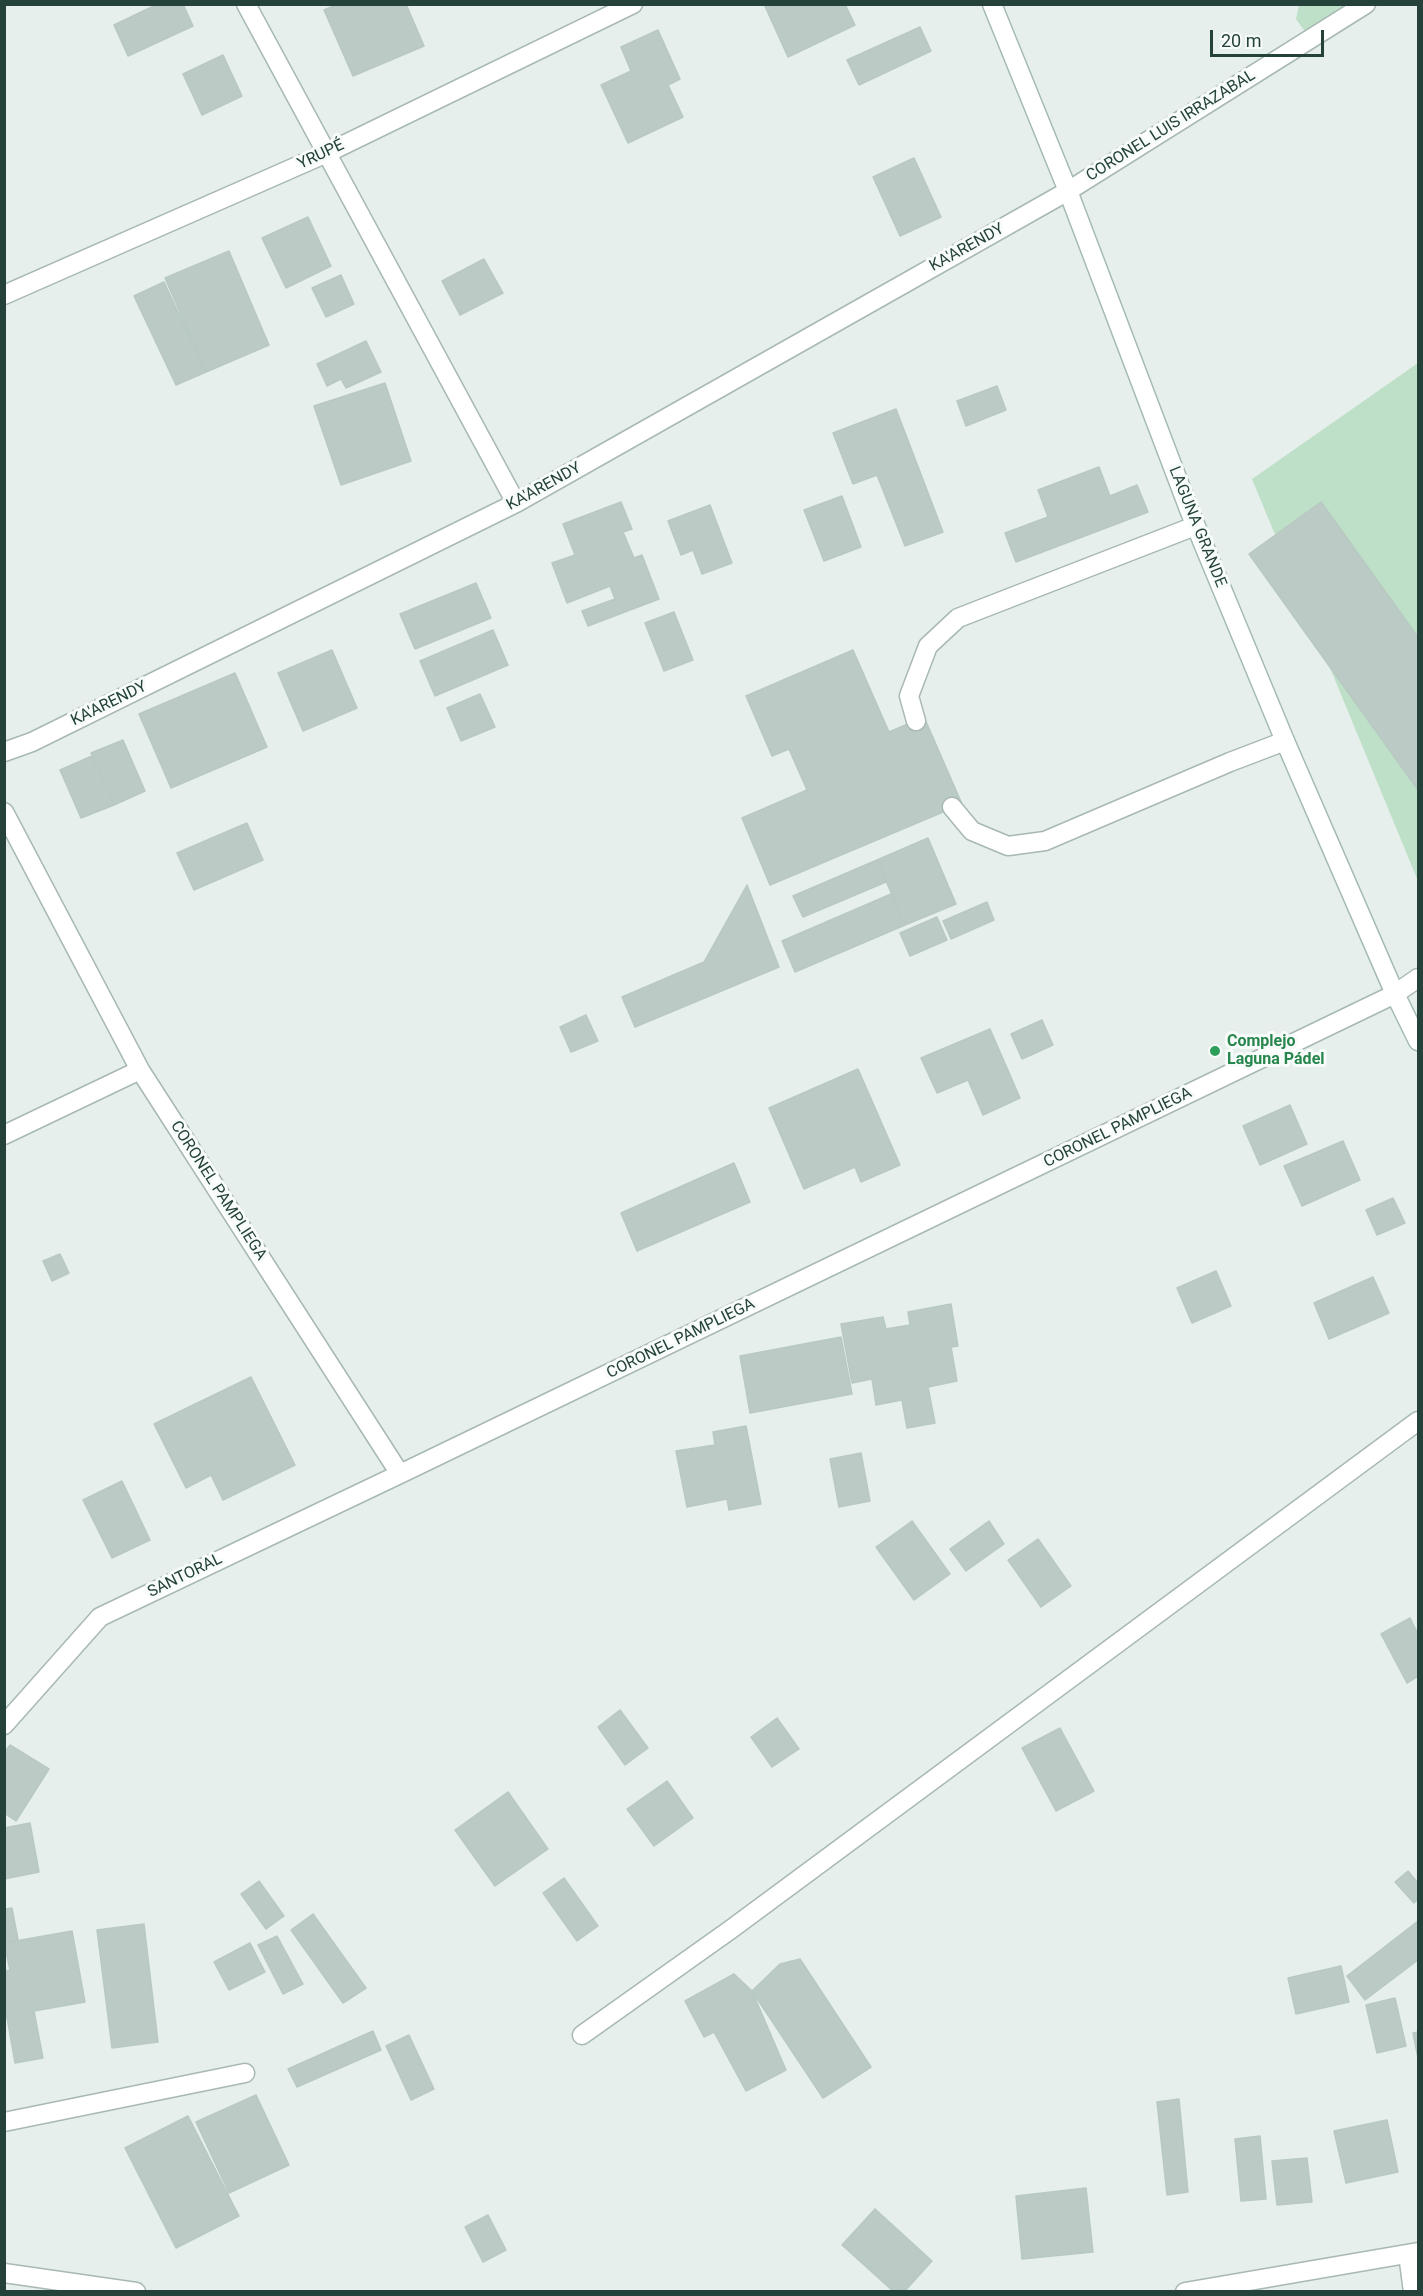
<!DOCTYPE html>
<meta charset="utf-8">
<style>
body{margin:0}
#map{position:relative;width:1423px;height:2296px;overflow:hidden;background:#e6efeb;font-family:Roboto,sans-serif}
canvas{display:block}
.frame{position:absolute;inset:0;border:6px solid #24423a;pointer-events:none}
.scale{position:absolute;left:1210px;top:30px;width:114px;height:27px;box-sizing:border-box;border:3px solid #24423a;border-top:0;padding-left:8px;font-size:18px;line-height:21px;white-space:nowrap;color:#24423a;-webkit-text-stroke:4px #f7fbf9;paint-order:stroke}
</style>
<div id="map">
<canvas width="1423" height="2296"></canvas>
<div class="frame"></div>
<div class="scale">20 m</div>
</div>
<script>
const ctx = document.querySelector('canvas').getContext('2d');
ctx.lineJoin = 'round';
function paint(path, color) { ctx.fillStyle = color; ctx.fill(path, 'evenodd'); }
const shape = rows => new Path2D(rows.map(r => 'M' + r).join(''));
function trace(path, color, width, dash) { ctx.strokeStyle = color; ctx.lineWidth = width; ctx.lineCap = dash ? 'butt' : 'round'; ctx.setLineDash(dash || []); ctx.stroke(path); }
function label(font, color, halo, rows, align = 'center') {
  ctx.font = font + ' Roboto,sans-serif'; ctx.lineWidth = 6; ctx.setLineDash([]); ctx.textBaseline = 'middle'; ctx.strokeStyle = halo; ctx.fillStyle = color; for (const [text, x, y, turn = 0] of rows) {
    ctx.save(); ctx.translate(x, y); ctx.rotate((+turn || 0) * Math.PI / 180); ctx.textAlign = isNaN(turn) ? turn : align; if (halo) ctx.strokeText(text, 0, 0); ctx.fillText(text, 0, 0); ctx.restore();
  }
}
const green = shape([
 [1299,5,1346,5,1306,33,1296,19],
 [1418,363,1418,881,1252,479]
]);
const building = shape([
 [158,4,183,4,193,26,128,56,114,25,158,4],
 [338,4,406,4,424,46,353,76,324,10,338,4],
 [764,4,845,4,855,25,788,57,764,4],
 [920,27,931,51,859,85,847,60,920,27],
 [658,30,680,79,668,85,683,117,628,143,601,85,631,71,621,47,658,30],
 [223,55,242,96,202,115,183,74,223,55],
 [914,158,941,217,900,236,873,177,914,158],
 [308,217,331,266,286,288,262,238,308,217],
 [229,251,269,345,206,372,165,278,229,251],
 [484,259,503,293,460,315,442,281,484,259],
 [341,275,354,304,326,317,312,288,341,275],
 [164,282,206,372,176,385,134,296,164,282],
 [366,341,381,372,346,388,341,379,327,386,317,364,366,341],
 [385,383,411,461,341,485,314,406,385,383],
 [997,386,1006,410,966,426,957,401,997,386],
 [896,409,943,532,905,546,877,475,853,484,833,433,896,409],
 [1099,467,1110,496,1137,485,1148,512,1016,562,1005,533,1048,517,1038,490,1099,467],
 [842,496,861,547,824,561,804,510,842,496],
 [621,502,632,529,623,532,634,558,642,555,659,599,588,626,582,611,615,599,610,586,567,603,552,563,575,555,563,524,621,502],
 [1321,502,1418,637,1418,790,1249,554,1321,502],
 [710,505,732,563,702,574,693,550,681,555,668,521,710,505],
 [476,583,491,618,415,649,400,614,476,583],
 [674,612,693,660,664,671,645,623,674,612],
 [493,630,508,665,435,696,420,661,493,630],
 [332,650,357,708,303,731,278,673,332,650],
 [853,650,889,732,924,717,962,804,770,885,742,818,807,790,789,749,772,756,746,696,853,650],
 [235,673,267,747,171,788,139,714,235,673],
 [480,694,495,727,461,741,447,708,480,694],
 [123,740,145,791,114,805,91,753,123,740],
 [92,756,114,805,81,818,60,770,92,756],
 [247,823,263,860,194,890,177,853,247,823],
 [928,838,956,904,905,925,877,860,928,838],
 [877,860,886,882,803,917,793,896,877,860],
 [747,885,779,967,635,1027,622,997,704,962,747,885],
 [891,894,905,925,795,972,782,941,891,894],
 [987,902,994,920,951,939,943,921,987,902],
 [937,917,947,940,910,956,900,933,937,917],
 [586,1015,598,1041,571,1052,560,1027,586,1015],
 [1042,1020,1053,1045,1022,1059,1011,1034,1042,1020],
 [990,1029,1020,1098,983,1115,968,1080,937,1093,921,1058,990,1029],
 [858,1069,900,1165,861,1182,855,1167,804,1189,769,1108,858,1069],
 [1290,1105,1307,1144,1260,1165,1243,1126,1290,1105],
 [1343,1141,1360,1180,1302,1206,1284,1166,1343,1141],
 [734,1163,750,1202,637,1251,621,1213,734,1163],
 [1393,1198,1405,1223,1377,1235,1366,1210,1393,1198],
 [60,1254,69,1273,52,1281,43,1261,60,1254],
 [1216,1271,1231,1306,1192,1323,1177,1288,1216,1271],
 [1373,1277,1389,1313,1329,1339,1314,1303,1373,1277],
 [951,1304,958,1346,951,1347,957,1381,928,1387,935,1423,907,1428,902,1400,876,1405,872,1379,852,1383,841,1324,883,1317,886,1329,910,1325,908,1312,951,1304],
 [841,1337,852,1394,750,1413,740,1356,841,1337],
 [251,1377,295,1465,223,1500,211,1475,186,1488,154,1424,251,1377],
 [746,1426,761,1504,729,1510,727,1499,687,1507,676,1451,715,1445,713,1432,746,1426],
 [861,1453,870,1501,839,1507,830,1459,861,1453],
 [122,1481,150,1540,112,1558,83,1500,122,1481],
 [912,1521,950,1574,914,1600,876,1547,912,1521],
 [989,1521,1004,1544,966,1571,950,1549,989,1521],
 [1038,1539,1071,1586,1041,1607,1008,1560,1038,1539],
 [1410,1618,1418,1634,1418,1676,1407,1683,1381,1634,1410,1618],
 [620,1710,648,1748,625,1765,598,1727,620,1710],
 [777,1718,799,1749,772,1767,751,1737,777,1718],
 [1060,1728,1094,1791,1056,1811,1022,1748,1060,1728],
 [10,1745,49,1769,16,1821,4,1813,4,1753,10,1745],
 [667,1781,693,1818,654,1846,627,1809,667,1781],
 [508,1792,548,1849,495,1886,455,1830,508,1792],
 [30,1823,39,1872,4,1879,4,1828,30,1823],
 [1408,1871,1418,1883,1418,1899,1414,1903,1395,1882,1408,1871],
 [564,1878,598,1926,577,1941,543,1893,564,1878],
 [259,1881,284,1916,266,1929,241,1894,259,1881],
 [12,1908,18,1940,4,1943,4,1909,12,1908],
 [313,1914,366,1988,343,2003,291,1930,313,1914],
 [1418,1921,1418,1960,1365,2000,1347,1976,1418,1921],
 [144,1924,158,2042,112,2048,97,1930,144,1924],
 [72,1931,85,2002,34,2011,43,2058,15,2063,7,2017,4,2017,4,1971,10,1970,4,1943,72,1931],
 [277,1936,303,1984,283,1994,258,1945,277,1936],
 [250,1943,265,1972,229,1990,214,1962,250,1943],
 [800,1959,871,2067,823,2098,752,1991,780,1964,800,1959],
 [1341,1966,1349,2002,1296,2014,1288,1978,1341,1966],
 [734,1974,752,1991,786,2070,746,2091,714,2032,704,2037,685,2001,734,1974],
 [1395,1998,1406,2046,1377,2053,1366,2005,1395,1998],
 [373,2031,381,2050,297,2087,288,2069,373,2031],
 [1418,2032,1418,2058,1413,2033,1418,2032],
 [409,2035,434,2089,411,2100,386,2046,409,2035],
 [256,2095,289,2165,229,2193,196,2122,256,2095],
 [1179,2099,1188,2192,1167,2195,1157,2102,1179,2099],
 [188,2116,239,2216,176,2248,125,2148,188,2116],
 [1387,2120,1398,2172,1346,2183,1334,2131,1387,2120],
 [1260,2136,1266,2199,1241,2201,1235,2139,1260,2136],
 [1307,2158,1312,2202,1277,2205,1272,2161,1307,2158],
 [1086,2188,1093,2252,1022,2259,1016,2196,1086,2188],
 [875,2209,932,2261,904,2292,894,2292,842,2245,875,2209],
 [488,2215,506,2250,483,2262,465,2227,488,2215]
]);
const lane = shape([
 [916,721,909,696,928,646,958,618,1195,526],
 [952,807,972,831,1008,846,1045,841,1230,762,1285,741],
 [1395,994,1418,978],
 [4,2273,136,2292]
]);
const street = shape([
 [246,4,516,503],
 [4,295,327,153,633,4],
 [4,752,32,742,516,503,1068,191,1366,4],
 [4,812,140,1070,400,1474,1395,994],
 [4,1135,140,1070],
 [4,1725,100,1617,400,1474],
 [582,2035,730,1930,1418,1421],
 [4,2122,245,2073],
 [1408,2254,1413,2292],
 [1185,2292,1418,2252]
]);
const secondary = shape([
 [992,4,1068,191,1190,512,1285,741,1395,994,1418,1041]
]);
const markers = [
 [1215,1051,6,"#2e9e5b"]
];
const streetNames = [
 ["CORONEL LUIS IRRAZABAL",1171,126,-32],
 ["YRUPÉ",321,155,-25],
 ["KA'ARENDY",967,248,-29],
 ["KA'ARENDY",544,487,-29],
 ["LAGUNA GRANDE",1197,527,68],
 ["KA'ARENDY",109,704,-26],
 ["CORONEL PAMPLIEGA",1118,1128,-26],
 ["CORONEL PAMPLIEGA",218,1191,57],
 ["CORONEL PAMPLIEGA",681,1339,-26],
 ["SANTORAL",185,1576,-26]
];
const leisureNames = [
 ["Complejo",1227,1042],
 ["Laguna Pádel",1227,1060]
];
paint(green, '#bfe0c8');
paint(building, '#bbcac4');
trace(building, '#b8c9c2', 1.5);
trace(lane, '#a8b8b2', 21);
trace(street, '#a8b8b2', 21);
trace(secondary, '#a4bbb3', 21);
trace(lane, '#fff', 18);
trace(street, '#fff', 18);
trace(secondary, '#fff', 18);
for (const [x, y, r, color] of markers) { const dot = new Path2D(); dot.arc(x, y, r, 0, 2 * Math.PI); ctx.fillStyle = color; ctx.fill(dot); trace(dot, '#f7fbf9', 2); }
label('16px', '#24423a', '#f7fbf9', streetNames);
label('bold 16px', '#27864d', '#f7fbf9', leisureNames, 'left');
</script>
